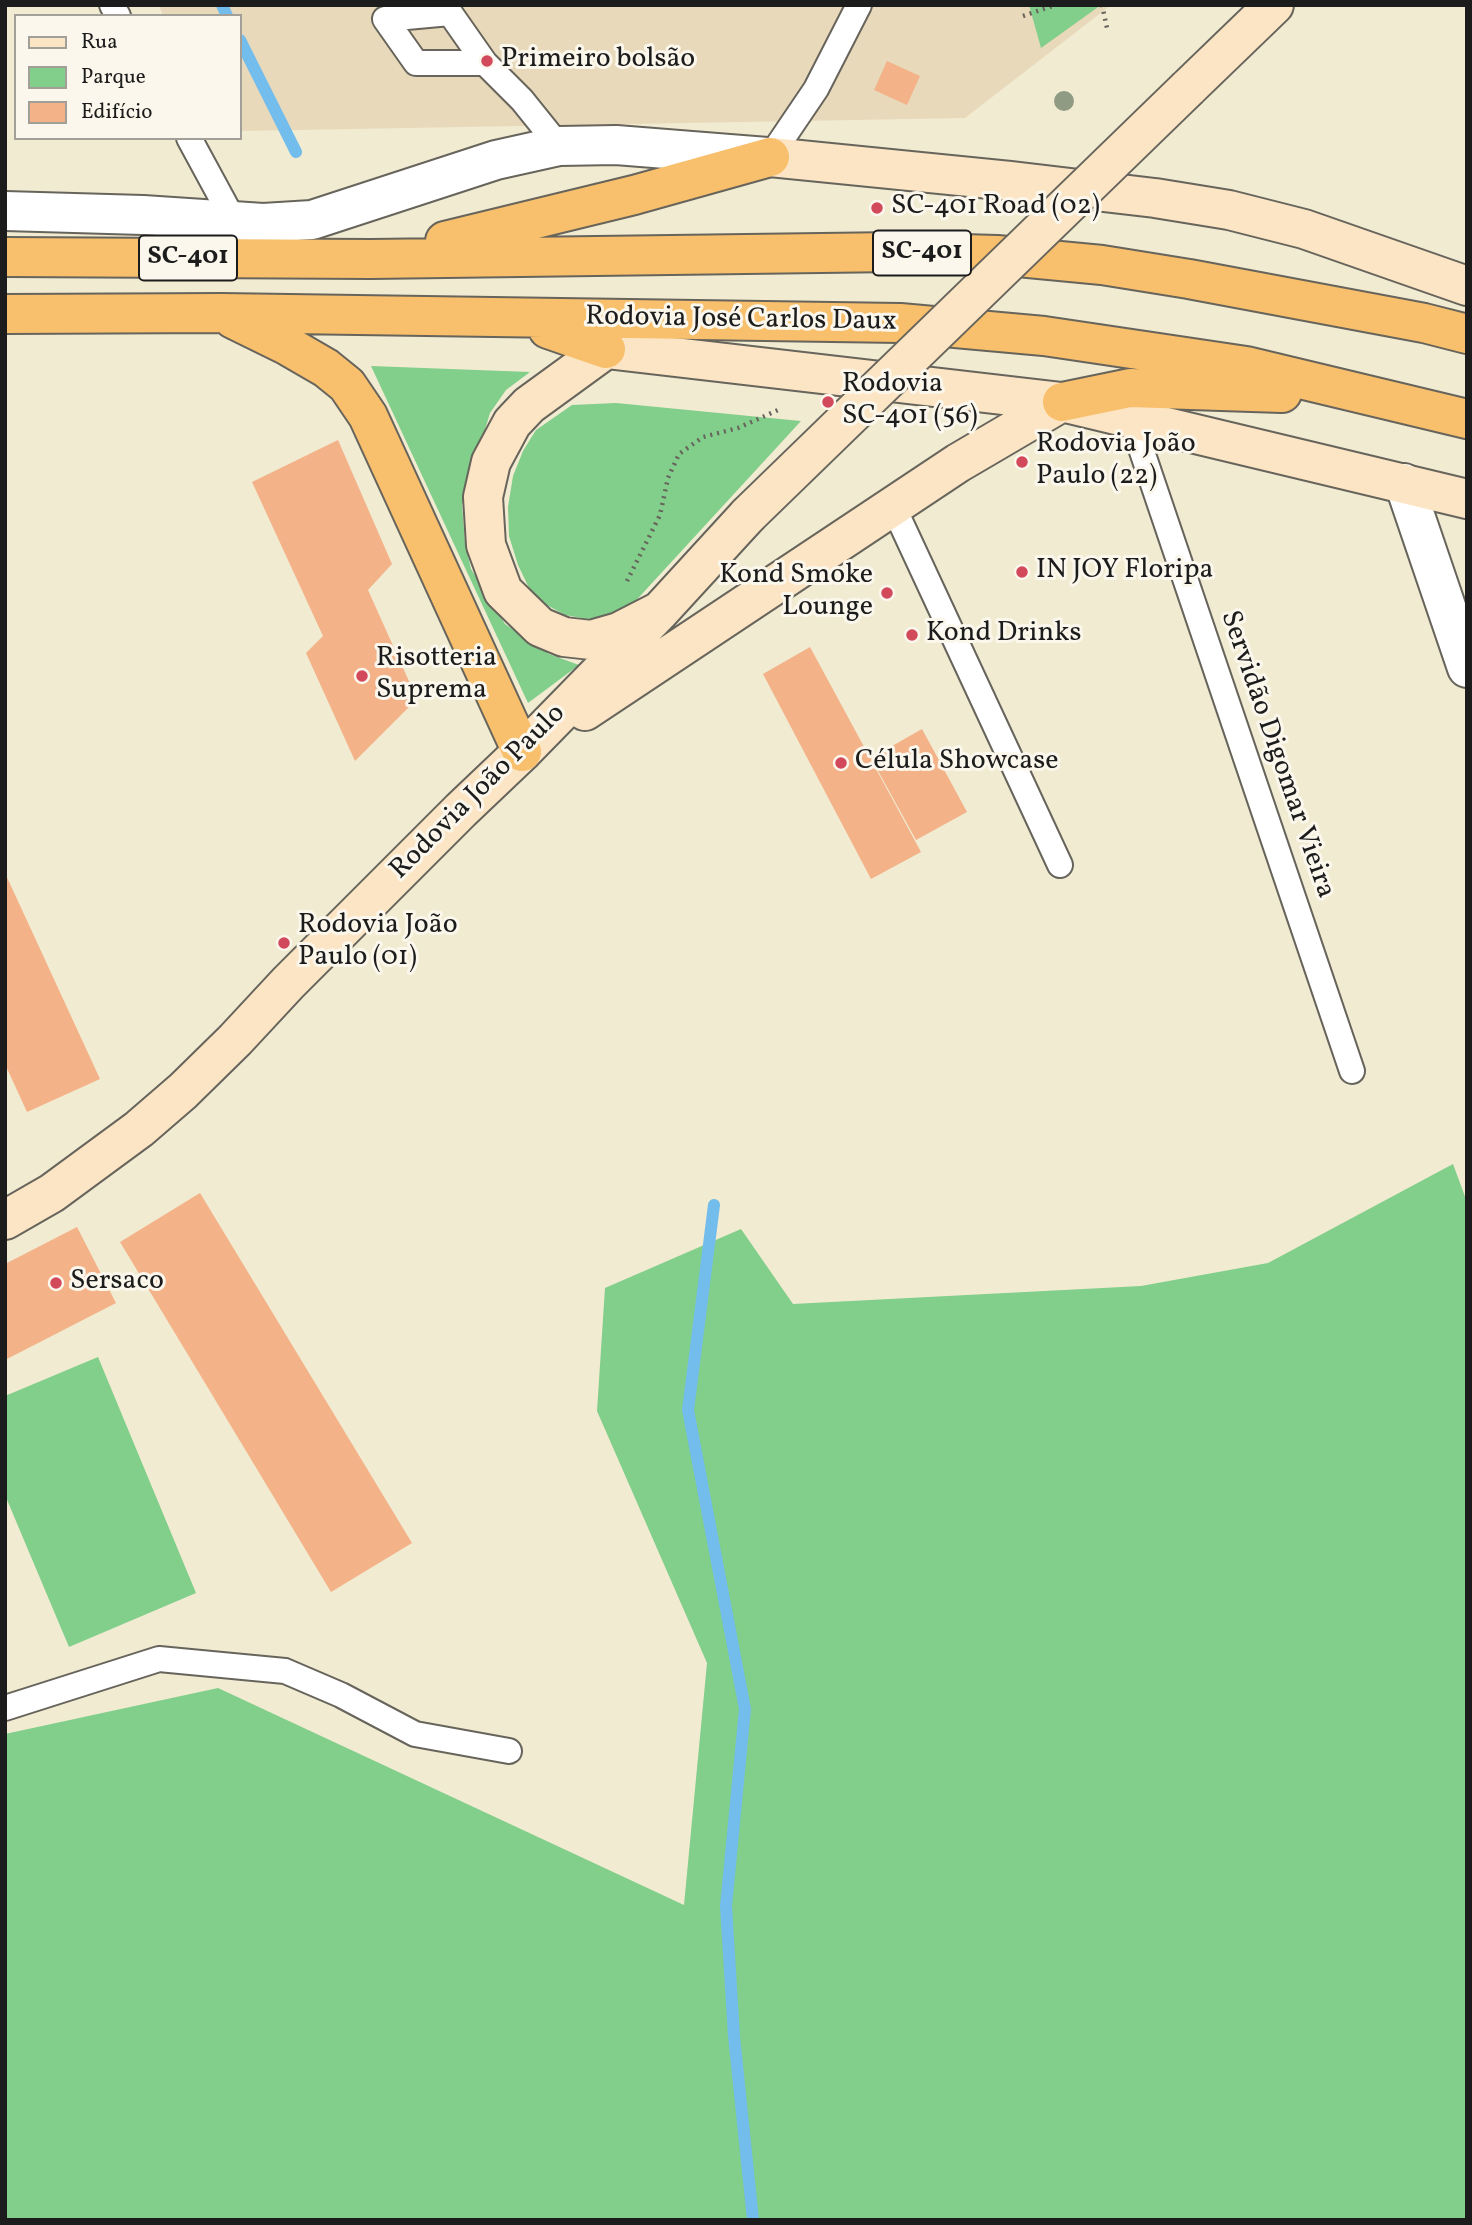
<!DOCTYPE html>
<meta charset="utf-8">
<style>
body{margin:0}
#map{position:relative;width:1472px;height:2225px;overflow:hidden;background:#f1ebd2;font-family:Vollkorn,serif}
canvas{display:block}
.frame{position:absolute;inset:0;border:7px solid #1c1c1c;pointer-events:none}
.legend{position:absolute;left:14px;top:14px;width:228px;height:126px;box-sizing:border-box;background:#fbf7ec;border:2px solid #a29f99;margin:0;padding:9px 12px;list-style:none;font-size:21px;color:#1c1c1c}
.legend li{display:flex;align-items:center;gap:14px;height:35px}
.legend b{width:35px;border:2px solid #a29f99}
</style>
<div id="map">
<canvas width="1472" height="2225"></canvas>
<div class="frame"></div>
<ul class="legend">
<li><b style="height:9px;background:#fce5c4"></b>Rua</li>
<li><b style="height:19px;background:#82ce8b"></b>Parque</li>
<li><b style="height:19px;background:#f3b288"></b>Edifício</li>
</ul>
</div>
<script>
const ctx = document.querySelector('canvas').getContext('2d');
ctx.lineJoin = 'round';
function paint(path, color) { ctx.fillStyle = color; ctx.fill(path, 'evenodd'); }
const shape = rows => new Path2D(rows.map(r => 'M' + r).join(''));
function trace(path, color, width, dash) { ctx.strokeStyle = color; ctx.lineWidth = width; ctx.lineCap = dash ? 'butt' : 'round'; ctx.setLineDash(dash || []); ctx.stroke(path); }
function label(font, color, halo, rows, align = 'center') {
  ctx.font = font + ' Vollkorn,serif'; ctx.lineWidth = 6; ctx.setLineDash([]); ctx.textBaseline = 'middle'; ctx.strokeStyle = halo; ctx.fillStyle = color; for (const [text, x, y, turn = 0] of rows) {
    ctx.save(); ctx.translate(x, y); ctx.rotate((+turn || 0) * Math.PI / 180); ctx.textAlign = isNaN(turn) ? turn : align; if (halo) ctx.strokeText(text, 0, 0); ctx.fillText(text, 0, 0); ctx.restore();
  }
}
const built = shape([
 [159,5,1111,5,965,118,240,131,240,16,163,16]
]);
const green = shape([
 [1029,5,1101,5,1041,48],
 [371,366,530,372,506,390,490,413,462,505,465,543,471,569,505,624,549,654,579,665,528,703],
 [616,403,801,421,630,607,608,616,587,619,565,615,545,604,530,590,518,565,509,536,508,507,513,476,523,451,536,430,572,405],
 [1453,1164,1467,1202,1467,2220,5,2220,5,1734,218,1688,684,1905,707,1663,597,1411,605,1288,741,1229,793,1304,1141,1286,1268,1263],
 [98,1357,196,1593,69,1647,5,1495,5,1396]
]);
const stream = shape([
 [222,5,227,16],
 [240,40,296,152],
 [714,1205,688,1410,745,1709,726,1906,734,2036,753,2220]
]);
const building = shape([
 [887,61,920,76,907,105,874,90],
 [338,440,392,564,368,590,417,699,355,761,306,653,323,636,252,482],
 [810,647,921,852,871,879,763,674],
 [922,729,967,812,916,840,871,758],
 [5,873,100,1079,27,1112,5,1064],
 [200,1193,412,1543,331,1592,120,1242],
 [77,1227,116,1303,5,1360,5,1264]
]);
const path = shape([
 [1102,5,1107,28],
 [1023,16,1055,5],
 [627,581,660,515,668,478,679,454,703,437,738,428,778,410]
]);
const lane = shape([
 [112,5,118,16],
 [485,63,416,63,385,19,450,13,485,63,522,100,559,146],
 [189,138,234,221],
 [770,157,816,89,859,5],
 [1131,419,1352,1071],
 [893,506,1060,865],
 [5,1708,159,1659,285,1671,341,1695,415,1734,509,1751]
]);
const street = shape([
 [5,211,143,215,263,223,312,220,496,160,559,146,616,145,767,157],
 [1404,483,1467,668]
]);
const secondary = shape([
 [1188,88,1274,5],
 [770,157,1010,181,1155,198,1229,210,1304,229,1467,286],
 [660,611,619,632,591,640,564,637,540,627,503,591,486,545,483,497,491,462,512,423,529,405,606,349,1062,402,1467,499],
 [585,711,958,463,1062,402],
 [5,1220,52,1193,139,1129,183,1091,235,1040,288,983,461,810,522,752,660,611,748,515]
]);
const highway = shape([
 [445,241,634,195,770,157],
 [5,257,371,259,896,252,997,255,1102,265,1189,279,1424,323,1467,334],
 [5,314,222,313,900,323,1044,336,1246,366,1467,419],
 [233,319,288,346,326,368,347,385,368,416,522,752],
 [548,329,606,349],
 [1062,402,1130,388,1282,393]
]);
const secondaryBridge = shape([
 [748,515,1188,88]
]);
const trees = [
 [1064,101]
];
const markers = [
 [487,61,7,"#d1495b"],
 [877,208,7,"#d1495b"],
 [828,402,7,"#d1495b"],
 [1022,462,7,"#d1495b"],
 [1022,572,7,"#d1495b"],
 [887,593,7,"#d1495b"],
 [912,635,7,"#d1495b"],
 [362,676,7,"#d1495b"],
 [841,763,7,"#d1495b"],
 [284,943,7,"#d1495b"],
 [56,1283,7,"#d1495b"]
];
const shields = [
 [922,253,98],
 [188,258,98]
];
const shieldNames = [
 ["SC-401",922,253],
 ["SC-401",188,258]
];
const poiNames = [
 ["Primeiro bolsão",501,61],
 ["SC-401 Road (02)",891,208],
 ["Rodovia",842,386],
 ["SC-401 (56)",842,418],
 ["Rodovia João",1036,446],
 ["Paulo (22)",1036,478],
 ["IN JOY Floripa",1036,572],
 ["Kond Smoke",873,577,"right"],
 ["Lounge",873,609,"right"],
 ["Kond Drinks",926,635],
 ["Risotteria",376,660],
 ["Suprema",376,692],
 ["Célula Showcase",855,763],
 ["Rodovia João",298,927],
 ["Paulo (01)",298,959],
 ["Sersaco",70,1283]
];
const streetNames = [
 ["Rodovia José Carlos Daux",741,321,1],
 ["Servidão Digomar Vieira",1276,755,71],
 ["Rodovia João Paulo",479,793,-45]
];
paint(built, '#e8d9ba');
paint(green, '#82ce8b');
trace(stream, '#72bdeb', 12);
paint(building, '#f3b288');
trace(lane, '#67645c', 28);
trace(street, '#67645c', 42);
trace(secondary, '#67645c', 42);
trace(highway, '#67645c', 42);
trace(path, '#67645c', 4.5, [2, 5]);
trace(lane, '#fff', 24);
trace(street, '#fff', 38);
trace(secondary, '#fce5c4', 38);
trace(highway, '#f8bf6c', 38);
trace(secondaryBridge, '#67645c', 42, []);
trace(secondaryBridge, '#fce5c4', 38);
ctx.fillStyle = '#909b83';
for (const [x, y] of trees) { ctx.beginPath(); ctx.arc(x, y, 10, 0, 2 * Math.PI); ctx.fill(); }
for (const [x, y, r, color] of markers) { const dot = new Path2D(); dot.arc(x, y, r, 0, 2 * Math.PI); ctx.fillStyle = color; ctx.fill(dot); trace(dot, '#fbf7ec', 2.5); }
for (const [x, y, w] of shields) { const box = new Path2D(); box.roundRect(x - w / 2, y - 22.5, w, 45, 5); ctx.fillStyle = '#fbf7ec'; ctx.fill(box); trace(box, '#1c1c1c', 2); }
label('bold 26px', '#1c1c1c', null, shieldNames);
label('28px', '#1c1c1c', '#fbf7ec', poiNames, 'left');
label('28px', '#1c1c1c', '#fbf7ec', streetNames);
</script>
